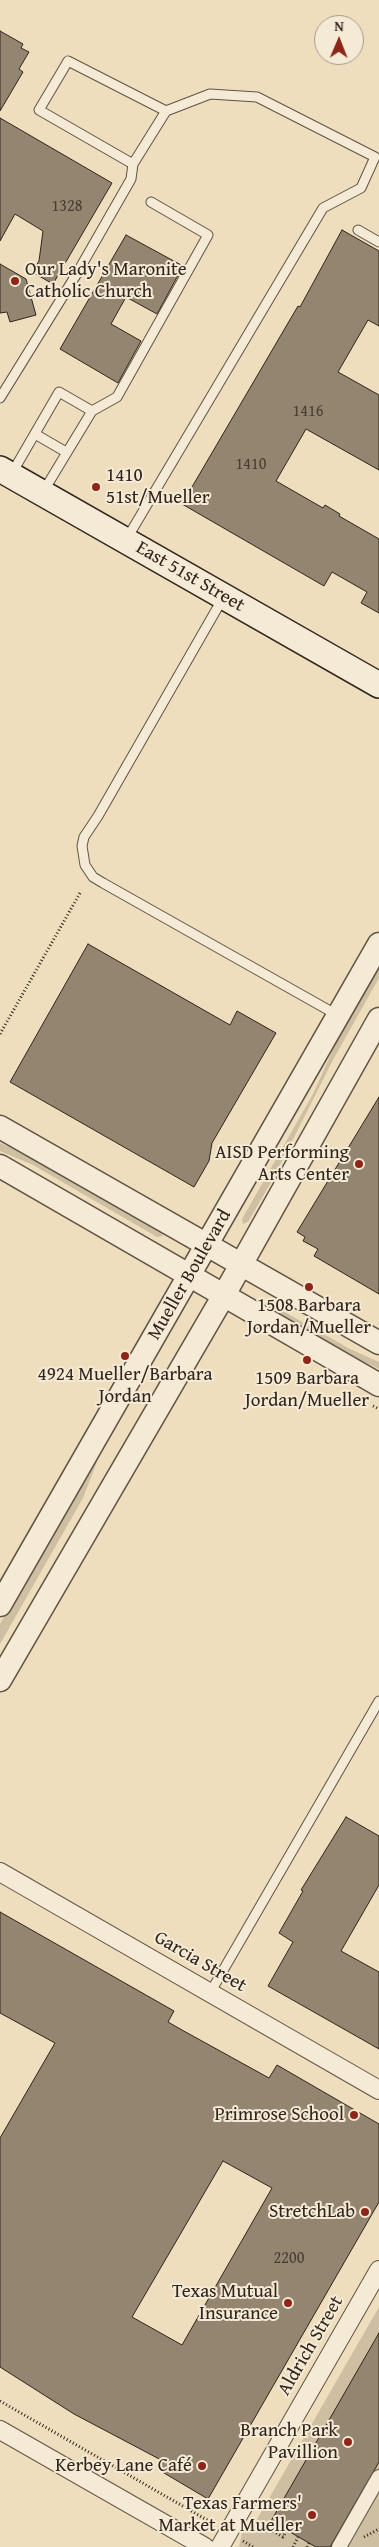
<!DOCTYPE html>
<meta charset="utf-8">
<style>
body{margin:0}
#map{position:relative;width:379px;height:2547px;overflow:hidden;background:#efdebe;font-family:"Gentium Book Plus",serif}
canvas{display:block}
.north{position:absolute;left:314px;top:15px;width:50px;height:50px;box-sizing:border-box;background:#f5ead5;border:1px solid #a69b8b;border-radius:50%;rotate:1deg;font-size:14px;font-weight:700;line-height:20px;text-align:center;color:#2f251c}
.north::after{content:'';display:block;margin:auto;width:18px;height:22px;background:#8f2418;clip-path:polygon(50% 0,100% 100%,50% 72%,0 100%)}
</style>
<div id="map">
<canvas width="379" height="2547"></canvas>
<div class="north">N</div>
</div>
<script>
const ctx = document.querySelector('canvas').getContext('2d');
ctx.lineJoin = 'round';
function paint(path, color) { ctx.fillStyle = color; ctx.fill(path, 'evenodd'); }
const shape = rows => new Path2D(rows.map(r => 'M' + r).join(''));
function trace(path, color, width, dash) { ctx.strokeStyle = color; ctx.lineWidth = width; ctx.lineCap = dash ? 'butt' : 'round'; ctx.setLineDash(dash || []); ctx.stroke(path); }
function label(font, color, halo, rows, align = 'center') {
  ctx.font = font + ' "Gentium Book Plus",serif'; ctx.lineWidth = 4; ctx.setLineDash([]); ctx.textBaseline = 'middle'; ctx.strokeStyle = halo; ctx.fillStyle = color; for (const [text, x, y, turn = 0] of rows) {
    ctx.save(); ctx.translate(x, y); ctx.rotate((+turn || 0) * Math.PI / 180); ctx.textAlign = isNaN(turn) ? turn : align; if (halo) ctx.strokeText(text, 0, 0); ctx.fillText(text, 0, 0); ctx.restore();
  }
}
const green = shape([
 [379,965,379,978,334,1058,273,1179,248,1222,243,1224,242,1219,313,1094,339,1036],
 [0,1143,31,1156,161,1231,163,1236,157,1237,33,1165,0,1151],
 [267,1302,350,1349,379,1362,379,1369,347,1354,264,1307],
 [100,1454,83,1498,0,1644,0,1624],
 [379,2307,379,2547,239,2547,242,2533,256,2521]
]);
const building = shape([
 [0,31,23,44,21,48,29,52,19,69,23,72,0,111,0,31],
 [0,118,112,183,53,284,32,272,39,261,43,231,15,214,0,241,0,118],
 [342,230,379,251,379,326,368,320,338,372,379,395,379,470,306,429,276,481,323,508,325,505,340,514,339,516,379,539,379,613,361,603,367,592,332,572,324,586,182,504,298,306,300,307,342,230],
 [126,235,183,266,157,314,126,297,111,324,141,341,118,383,60,349,126,235],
 [0,264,26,279,36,315,10,322,7,312,0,313,0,264],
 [88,944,230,1025,237,1011,276,1033,212,1143,209,1161,194,1187,10,1082,88,944],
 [379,1097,379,1294,314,1256,318,1249,303,1241,305,1237,297,1232,379,1097],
 [346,1817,379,1836,379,1885,341,1951,379,1972,379,2049,268,1986,293,1942,279,1933,303,1891,301,1890,346,1817],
 [0,1912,174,2011,168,2022,182,2030,269,2078,277,2065,379,2124,379,2202,208,2499,159,2470,163,2461,74,2414,0,2367,0,2138,55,2043,0,2013,0,1912],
 [223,2161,272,2188,182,2345,132,2317,223,2161],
 [379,2333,379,2462,330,2547,316,2547,271,2521,379,2333]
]);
const path = shape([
 [0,1034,80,893],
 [373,1406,379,1409],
 [0,2401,214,2524],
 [264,2526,283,2537,287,2530],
 [364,2537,379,2529],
 [243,2541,253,2547],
 [293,2547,298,2537],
 [307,2547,309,2543]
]);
const service = shape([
 [358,230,379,242],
 [0,398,76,275,131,179,133,164,166,111,68,61,39,110,133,164],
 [92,411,117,397,208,235,151,202],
 [35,434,66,452],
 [12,473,59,392,92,411,43,492],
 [126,540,323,208,361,188,375,157,257,97,210,94,166,111],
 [223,598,98,816,84,837,82,846,85,865,93,877,103,883,339,1016],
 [210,1993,379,1701]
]);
const pedestrian = shape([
 [339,2547,379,2477]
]);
const minor = shape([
 [0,1872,379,2090],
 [0,2430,205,2547],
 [220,2547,379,2270]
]);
const tertiary = shape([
 [0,1127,379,1343],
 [0,1166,379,1385],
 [0,1605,379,944],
 [0,1680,224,1295,379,1019]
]);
const secondary = shape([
 [0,469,379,685]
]);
const markers = [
 [15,281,5,"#8f2418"],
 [96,487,5,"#8f2418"],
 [359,1164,5,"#8f2418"],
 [309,1287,5,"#8f2418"],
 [125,1356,5,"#8f2418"],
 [307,1360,5,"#8f2418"],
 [354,2115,5,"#8f2418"],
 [365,2212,5,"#8f2418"],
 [288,2303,5,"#8f2418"],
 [348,2442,5,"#8f2418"],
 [202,2466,5,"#8f2418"],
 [312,2515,5,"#8f2418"]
];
const numberNames = [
 ["1328",67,207],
 ["1416",308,412],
 ["1410",251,465],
 ["2200",289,2259]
];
const poiNames = [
 ["Our Lady's Maronite",25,270,"left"],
 ["Catholic Church",25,292,"left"],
 ["1410",106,476,"left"],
 ["51st/Mueller",106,498,"left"],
 ["AISD Performing",349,1153],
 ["Arts Center",349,1175],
 ["1508 Barbara",309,1306,"center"],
 ["Jordan/Mueller",309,1328,"center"],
 ["4924 Mueller/Barbara",125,1375,"center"],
 ["Jordan",125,1397,"center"],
 ["1509 Barbara",307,1379,"center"],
 ["Jordan/Mueller",307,1401,"center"],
 ["Primrose School",344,2115],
 ["StretchLab",355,2212],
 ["Texas Mutual",278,2292],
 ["Insurance",278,2314],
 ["Branch Park",338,2431],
 ["Pavillion",338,2453],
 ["Kerbey Lane Café",192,2466],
 ["Texas Farmers'",302,2504],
 ["Market at Mueller",302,2526]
];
const streetNames = [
 ["East 51st Street",190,577,30],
 ["Mueller Boulevard",190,1275,-60],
 ["Garcia Street",200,1962,30],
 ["Aldrich Street",311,2346,-60]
];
paint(green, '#cebfa2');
paint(building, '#938570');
trace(building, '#2f251c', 1);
trace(service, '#5f5344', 11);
trace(pedestrian, '#5f5344', 16);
trace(minor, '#5f5344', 20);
trace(tertiary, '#5f5344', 25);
trace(secondary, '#2f251c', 28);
trace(path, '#2f251c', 3, [1, 2.5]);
trace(service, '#f5ead5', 9);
trace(pedestrian, '#f5ead5', 14);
trace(minor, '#f5ead5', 18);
trace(tertiary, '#f5ead5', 22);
trace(secondary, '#f5ead5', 25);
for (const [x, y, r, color] of markers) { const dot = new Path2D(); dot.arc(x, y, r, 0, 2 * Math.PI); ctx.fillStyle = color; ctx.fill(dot); trace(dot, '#f5ead5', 2); }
label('16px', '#483d31', null, numberNames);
label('19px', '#2f251c', '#f5ead5', poiNames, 'right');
label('19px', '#2f251c', '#f5ead5', streetNames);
</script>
